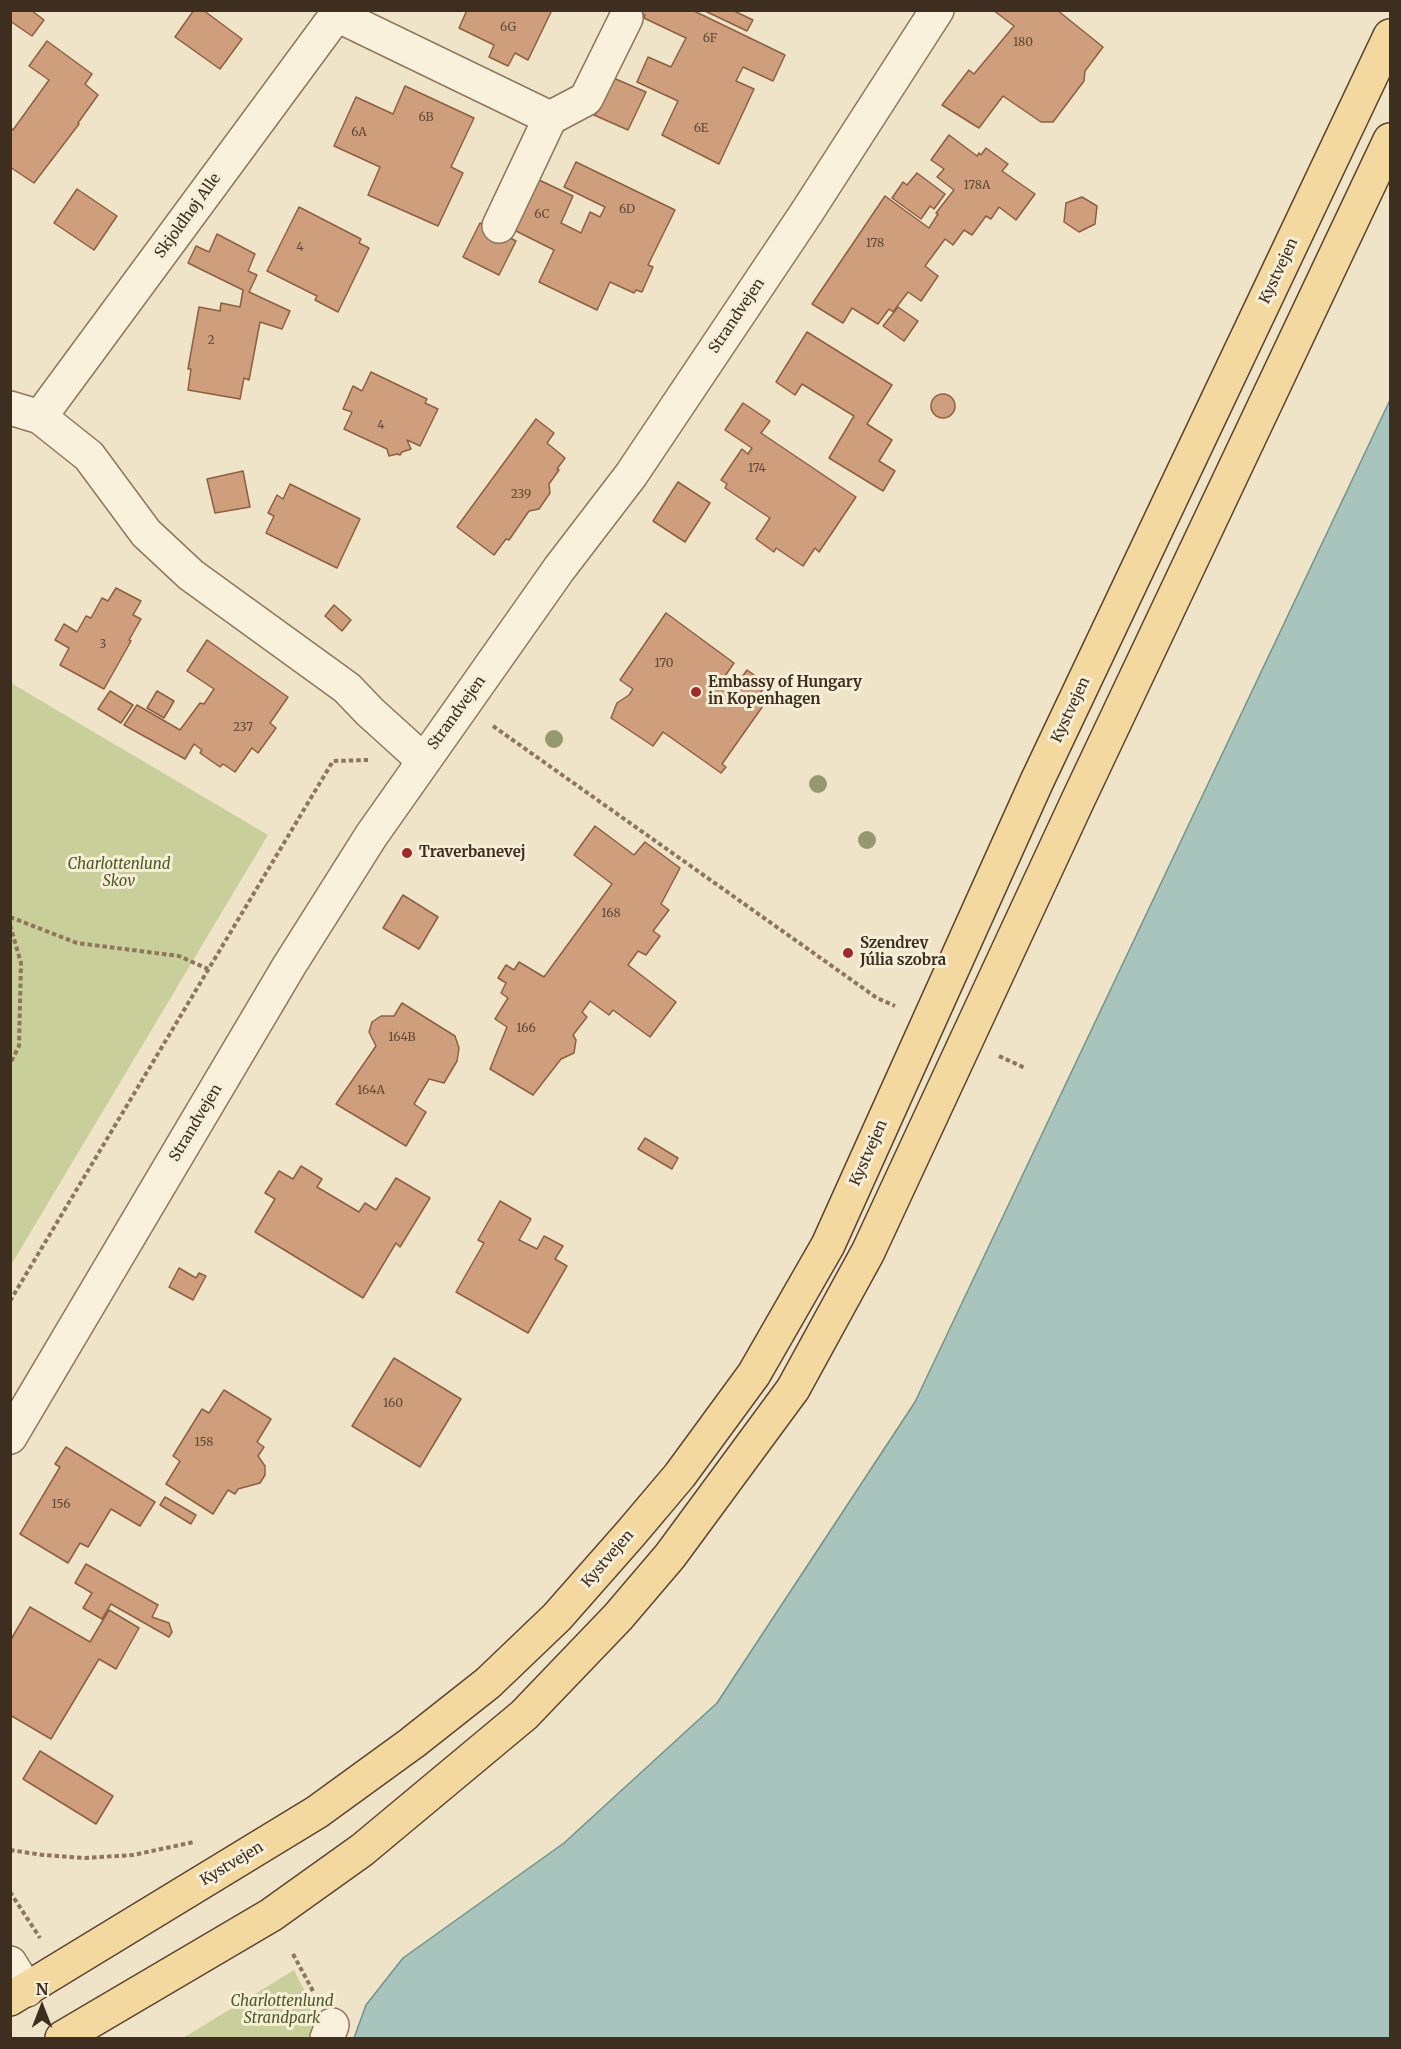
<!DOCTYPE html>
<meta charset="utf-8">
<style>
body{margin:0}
#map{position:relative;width:1401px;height:2049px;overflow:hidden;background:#f0e4c8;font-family:Merriweather,serif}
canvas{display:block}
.frame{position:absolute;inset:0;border:12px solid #3d2e20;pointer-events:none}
.north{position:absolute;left:12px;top:1977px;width:60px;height:60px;-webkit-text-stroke:4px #f7eed8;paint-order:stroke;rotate:0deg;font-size:16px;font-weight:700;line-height:24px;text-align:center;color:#3d2e20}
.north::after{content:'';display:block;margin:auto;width:21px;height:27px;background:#3d2e20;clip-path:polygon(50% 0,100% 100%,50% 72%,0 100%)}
</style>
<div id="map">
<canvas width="1401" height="2049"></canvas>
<div class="frame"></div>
<div class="north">N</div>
</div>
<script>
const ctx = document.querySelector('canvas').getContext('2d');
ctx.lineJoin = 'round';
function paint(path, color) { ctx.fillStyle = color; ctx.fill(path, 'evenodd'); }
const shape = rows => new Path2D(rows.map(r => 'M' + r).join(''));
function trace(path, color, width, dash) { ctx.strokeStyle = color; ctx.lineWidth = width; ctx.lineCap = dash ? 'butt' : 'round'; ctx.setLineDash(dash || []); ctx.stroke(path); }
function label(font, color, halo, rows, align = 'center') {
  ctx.font = font + ' Merriweather,serif'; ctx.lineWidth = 6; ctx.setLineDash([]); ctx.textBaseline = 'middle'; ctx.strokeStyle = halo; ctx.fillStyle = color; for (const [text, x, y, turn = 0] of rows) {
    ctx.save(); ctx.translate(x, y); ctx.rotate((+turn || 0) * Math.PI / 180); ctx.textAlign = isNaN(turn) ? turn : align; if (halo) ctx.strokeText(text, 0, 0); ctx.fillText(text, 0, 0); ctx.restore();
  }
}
const green = shape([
 [11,683,268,835,11,1265],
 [294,1970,312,2005,312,2031,310,2038,183,2038]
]);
const water = shape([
 [1390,400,1390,2038,354,2038,366,2005,403,1958,564,1843,717,1703,915,1402,1390,400]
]);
const building = shape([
 [10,10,31,10,44,20,32,36,10,21,10,10],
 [194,10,203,10,242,39,220,69,175,37,194,10],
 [467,10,552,10,528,60,515,53,508,66,489,57,494,45,459,28,467,10],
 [637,10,692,10,785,55,773,81,743,67,736,81,754,89,719,164,662,135,678,101,637,82,648,57,671,67,686,38,644,18,645,15,637,10],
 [703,10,732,10,753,20,747,31,703,10],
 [993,10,1057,10,1103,47,1085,71,1084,81,1053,122,1041,122,1003,96,979,128,942,105,969,70,974,74,1014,26,993,10],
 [47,41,92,74,85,84,98,95,78,123,79,124,34,183,10,167,10,127,13,130,49,80,29,66,47,41],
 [611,77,646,92,628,130,594,115,611,77],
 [405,86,474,118,451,167,463,173,438,226,368,195,380,167,334,146,356,97,393,114,405,86],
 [949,135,977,156,979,153,981,155,986,148,1008,164,1002,171,1035,194,1016,220,999,207,991,219,986,216,972,235,964,230,953,245,945,239,925,266,938,276,921,301,908,292,893,312,889,309,878,324,852,308,843,323,812,304,885,196,929,228,938,214,936,213,954,190,937,177,944,169,931,160,949,135],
 [576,162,675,210,648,265,653,267,642,292,636,290,634,293,610,282,597,310,539,282,554,250,514,230,539,180,573,196,561,223,581,233,590,212,600,217,605,207,564,187,576,162],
 [917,173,945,194,934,209,930,206,921,219,892,198,903,182,907,185,917,173],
 [77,189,117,216,94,250,54,223,77,189],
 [1082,197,1097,206,1095,224,1079,232,1064,222,1066,203,1082,197],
 [299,207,361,239,359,243,369,248,338,312,315,300,317,296,267,271,299,207],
 [480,223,516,241,499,275,463,257,480,223],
 [217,234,255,254,248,271,257,275,249,292,290,311,282,329,260,322,249,380,244,378,240,399,188,390,191,369,188,369,199,307,220,311,221,303,240,307,243,290,188,263,196,246,209,252,217,234],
 [898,307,918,321,904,341,883,326,898,307],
 [807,332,892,385,867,424,892,440,879,461,895,471,883,491,829,458,854,416,802,384,795,395,776,382,807,332],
 [371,372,427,399,425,403,438,409,420,446,407,440,411,449,402,452,400,455,397,454,389,456,387,449,344,429,352,412,343,409,353,386,362,391,371,372],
 '931 406a12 12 0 1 1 24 0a12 12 0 1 1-24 0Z',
 [743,403,770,421,761,433,856,497,819,552,815,548,803,566,776,548,774,552,756,539,770,518,725,488,727,484,721,480,742,449,748,454,752,448,725,430,743,403],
 [536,419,554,433,547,443,565,458,557,469,559,470,549,484,550,493,539,509,529,511,509,540,506,539,494,555,457,527,536,419],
 [243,471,250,507,215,513,207,479,243,471],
 [678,482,710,503,685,542,653,521,678,482],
 [290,484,360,519,337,568,266,533,274,516,268,513,277,495,283,499,290,484],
 [116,588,141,601,133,615,141,619,129,640,131,641,104,689,60,665,69,648,55,640,64,624,77,632,86,616,91,618,102,598,108,601,116,588],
 [334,605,351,620,342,631,325,616,334,605],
 [666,613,734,663,725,676,737,684,747,670,767,684,757,697,765,703,722,764,726,767,721,773,663,732,653,746,611,718,617,703,629,695,633,689,620,680,666,613],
 [207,640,288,697,270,723,276,728,258,753,252,748,235,772,223,764,220,767,200,753,202,750,194,744,185,759,124,725,137,705,180,730,200,703,204,704,214,689,187,671,207,640],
 [110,691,133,705,121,723,98,709,110,691],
 [157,691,174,701,164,718,147,708,157,691],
 [595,826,634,855,645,842,680,868,661,904,669,910,653,931,660,936,646,955,638,951,628,965,676,1002,650,1037,613,1010,609,1015,590,1001,582,1012,587,1017,573,1035,576,1040,574,1053,561,1059,533,1095,490,1069,507,1027,495,1019,508,998,501,993,506,983,498,978,506,965,514,970,519,962,544,977,612,884,574,855,595,826],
 [403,895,438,917,419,949,383,928,403,895],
 [402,1003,455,1036,459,1048,457,1061,444,1083,429,1079,414,1104,426,1112,406,1146,336,1104,376,1046,369,1032,372,1022,381,1016,394,1016,402,1003],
 [645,1138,678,1158,672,1169,638,1149,645,1138],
 [301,1166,322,1179,317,1187,359,1212,365,1203,376,1210,396,1178,430,1198,400,1247,396,1243,363,1298,255,1232,275,1199,265,1193,279,1171,293,1179,301,1166],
 [500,1201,531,1219,519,1240,537,1249,544,1236,563,1246,555,1259,567,1266,528,1333,456,1292,484,1243,478,1240,500,1201],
 [179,1268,196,1278,199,1273,206,1276,193,1300,169,1287,179,1268],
 [394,1358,461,1399,420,1467,352,1426,394,1358],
 [224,1390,271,1419,257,1442,264,1447,258,1456,265,1466,265,1475,260,1483,238,1489,235,1494,228,1490,213,1514,166,1484,180,1461,173,1456,202,1409,209,1413,224,1390],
 [66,1447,155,1502,140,1526,111,1509,88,1547,80,1543,68,1563,20,1534,60,1467,55,1464,66,1447],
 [165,1497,196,1515,191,1524,160,1505,165,1497],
 [86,1564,158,1605,152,1617,169,1623,172,1632,169,1637,111,1604,102,1619,83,1608,92,1593,75,1583,86,1564],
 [30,1607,90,1642,109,1610,139,1628,116,1669,99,1659,51,1739,10,1715,10,1641,30,1607],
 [40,1751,113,1796,96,1824,23,1779,40,1751]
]);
const path = shape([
 [493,726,877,998,895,1006],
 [10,917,77,943,179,956,208,969],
 [10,925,21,963,19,1046,10,1064],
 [999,1056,1025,1068],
 [10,1301,333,761,368,760],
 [10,1850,43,1855,85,1858,133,1855,194,1842],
 [10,1892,40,1938],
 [293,1954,314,1993]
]);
const minor = shape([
 [337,15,550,118],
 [499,226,550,118,586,99,626,18],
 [10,408,40,417,89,456,146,533,191,575,347,688,370,712,423,760],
 [40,417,340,10],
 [10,1437,289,966,371,836,559,569,631,475,807,212,937,10],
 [10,1963,27,1990],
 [327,2038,332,2025]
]);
const major = shape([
 [10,1999,317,1812,412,1743,488,1683,557,1617,631,1533,680,1475,754,1374,828,1245,1037,781,1390,36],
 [62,2038,271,1915,362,1850,524,1715,618,1617,670,1556,793,1389,868,1252,1078,800,1390,140]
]);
const trees = [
 [554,739],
 [818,784],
 [867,840]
];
const markers = [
 [696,692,6,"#9e2a2b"],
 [407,853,6,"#9e2a2b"],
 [848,953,6,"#9e2a2b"]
];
const numberNames = [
 ["6G",508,28],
 ["6F",710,39],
 ["180",1023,43],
 ["6B",426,118],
 ["6E",701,129],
 ["6A",359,133],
 ["178A",977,186],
 ["6D",627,210],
 ["6C",542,215],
 ["178",875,244],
 ["4",300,248],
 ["2",211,341],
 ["4",381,426],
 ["174",757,469],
 ["239",521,495],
 ["3",103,645],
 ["170",664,664],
 ["237",243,728],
 ["168",611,914],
 ["166",526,1029],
 ["164B",402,1038],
 ["164A",371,1091],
 ["160",393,1404],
 ["158",204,1443],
 ["156",61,1505]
];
const streetNames = [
 ["Skjoldhøj Alle",188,216,-54],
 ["Kystvejen",1279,271,-65],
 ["Strandvejen",737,316,-56],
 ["Kystvejen",1071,710,-65],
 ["Strandvejen",457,713,-54],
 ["Strandvejen",196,1123,-59],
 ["Kystvejen",869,1153,-66],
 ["Kystvejen",608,1559,-49],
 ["Kystvejen",232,1864,-31]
];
const poiNames = [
 ["Embassy of Hungary",708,683],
 ["in Kopenhagen",708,700],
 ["Traverbanevej",419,853],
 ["Szendrey",860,944],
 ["Júlia szobra",860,961]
];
const parkNames = [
 ["Charlottenlund",119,865],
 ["Skov",119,882],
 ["Charlottenlund",282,2002],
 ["Strandpark",282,2019]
];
paint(green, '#c9cf9b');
paint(water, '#a9c4bc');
trace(water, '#6f938a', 1.5);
paint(building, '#cf9f7d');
trace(building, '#8d5f41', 1.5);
trace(minor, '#8d765c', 36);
trace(major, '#5b4430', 36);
trace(path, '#8d765c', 4, [4.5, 3]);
trace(minor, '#faf1dc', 33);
trace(major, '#f3d9a0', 33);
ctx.fillStyle = '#96986f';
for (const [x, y] of trees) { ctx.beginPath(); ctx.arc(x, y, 9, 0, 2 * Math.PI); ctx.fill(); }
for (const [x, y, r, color] of markers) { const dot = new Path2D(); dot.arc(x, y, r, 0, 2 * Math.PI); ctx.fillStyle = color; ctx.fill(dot); trace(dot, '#f7eed8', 2); }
label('12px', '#624a37', null, numberNames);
label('15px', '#3d2e20', '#f7eed8', streetNames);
label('bold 15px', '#3d2e20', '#f7eed8', poiNames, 'left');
label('italic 15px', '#4d5a26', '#f7eed8', parkNames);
</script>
